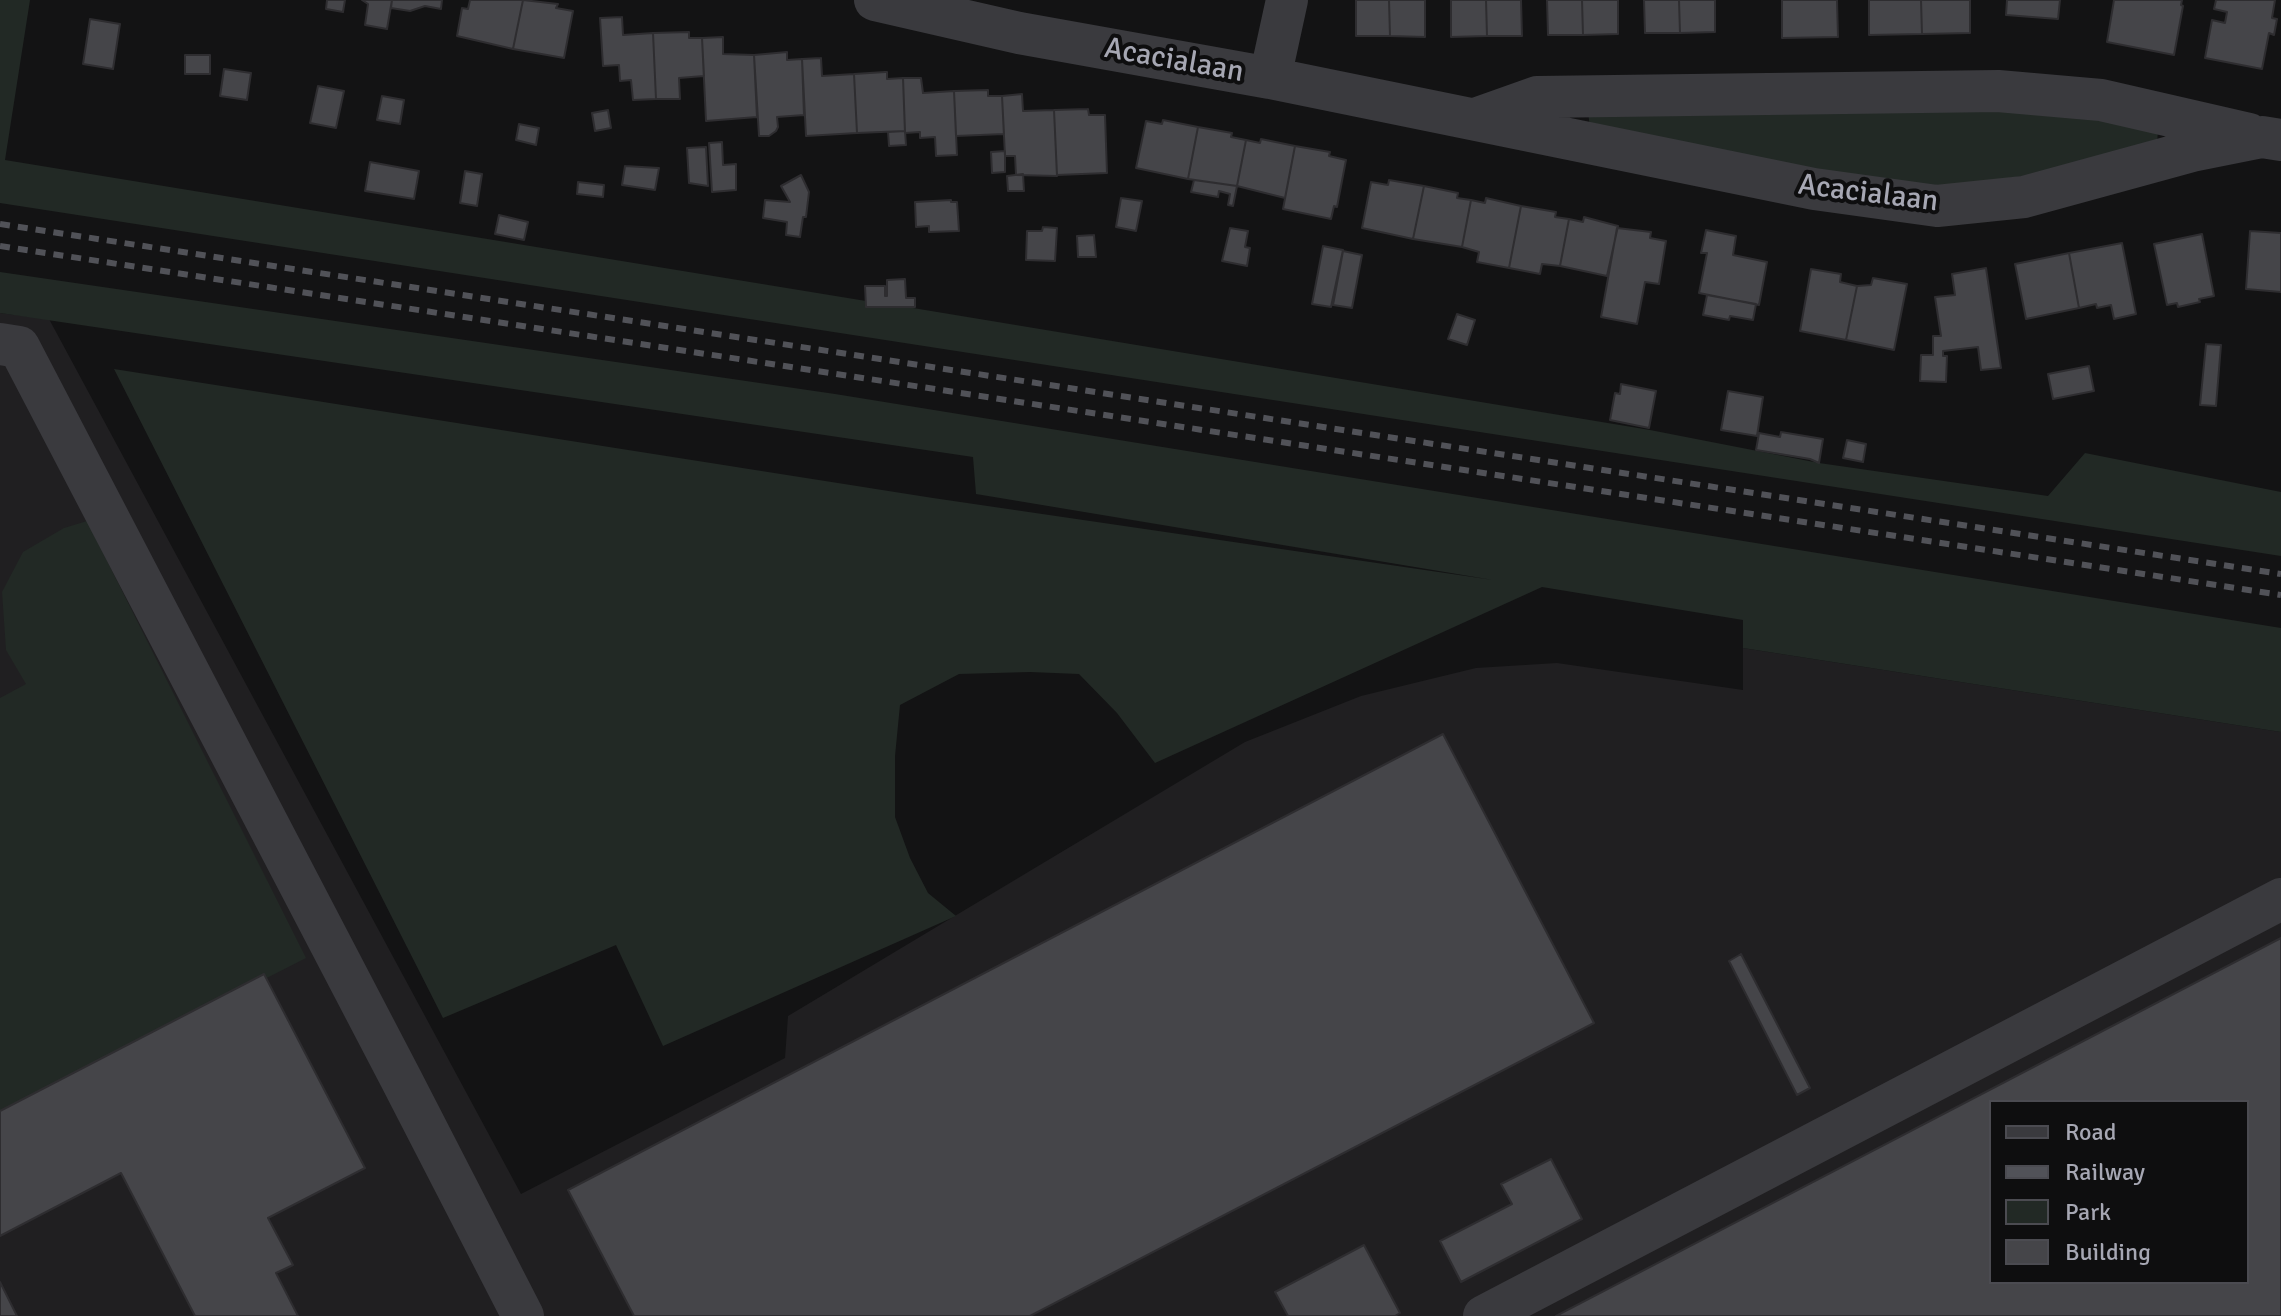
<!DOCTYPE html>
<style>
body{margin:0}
#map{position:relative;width:2281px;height:1316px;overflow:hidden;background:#131314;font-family:Signika,sans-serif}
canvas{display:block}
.legend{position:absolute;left:1989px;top:1100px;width:260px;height:184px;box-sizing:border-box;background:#0e0e0f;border:2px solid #4b4b51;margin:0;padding:10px 14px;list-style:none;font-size:24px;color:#a6a7b3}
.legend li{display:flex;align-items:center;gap:16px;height:40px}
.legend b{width:40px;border:2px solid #4b4b51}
</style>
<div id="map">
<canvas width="2281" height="1316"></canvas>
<ul class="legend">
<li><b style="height:10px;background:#3a3a3e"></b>Road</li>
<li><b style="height:10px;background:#515258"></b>Railway</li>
<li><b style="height:22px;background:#222925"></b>Park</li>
<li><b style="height:22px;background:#454549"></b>Building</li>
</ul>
</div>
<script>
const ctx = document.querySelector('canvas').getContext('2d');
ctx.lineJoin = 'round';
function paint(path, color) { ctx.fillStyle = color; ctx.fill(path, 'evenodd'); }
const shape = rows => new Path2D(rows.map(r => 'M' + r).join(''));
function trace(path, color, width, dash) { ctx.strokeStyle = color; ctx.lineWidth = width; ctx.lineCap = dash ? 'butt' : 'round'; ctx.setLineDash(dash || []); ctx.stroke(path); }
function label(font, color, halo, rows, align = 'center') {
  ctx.font = font + ' Signika,sans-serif'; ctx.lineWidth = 8; ctx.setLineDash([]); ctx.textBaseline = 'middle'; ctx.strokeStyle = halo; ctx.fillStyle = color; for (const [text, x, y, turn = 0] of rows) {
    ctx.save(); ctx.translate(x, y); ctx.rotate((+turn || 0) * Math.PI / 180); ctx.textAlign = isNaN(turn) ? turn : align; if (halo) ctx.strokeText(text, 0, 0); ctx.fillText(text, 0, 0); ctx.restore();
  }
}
const built = shape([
 [0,313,49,319,521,1194,785,1058,788,1016,1245,742,1361,696,1476,668,1557,663,1743,690,1743,648,2281,732,2281,1316,0,1316],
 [1991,1102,2247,1102,2247,1282,1991,1282]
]);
const green = shape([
 [0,0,30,0,5,160,866,301,866,307,907,307,1650,430,1819,463,2048,496,2085,453,2281,492,2281,556,0,203],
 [2004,101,2158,127,2157,147,2105,165,1935,188,1875,183,1590,128,1588,112],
 [0,272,835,394,2281,628,2281,732,1743,648,1743,620,1542,587,1155,763,1117,713,1079,674,1030,672,959,674,900,705,895,756,895,817,910,858,928,893,956,916,663,1046,616,945,443,1018,114,369,933,498,1493,580,976,494,973,457,0,313],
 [87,521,306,958,0,1114,0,698,26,684,6,650,2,592,23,552,64,528]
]);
const building = shape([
 [327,0,345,0,343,12,326,9,327,0],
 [362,0,392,0,387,29,365,25,368,4,362,0],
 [392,0,442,0,441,9,425,6,410,11,391,8,392,0],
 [470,0,523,0,513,49,457,36,462,8,468,9,470,0],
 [523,0,558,4,556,8,573,11,564,58,513,49,523,0],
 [1356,0,1389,0,1390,36,1356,36,1356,0],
 [1389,0,1425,0,1425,37,1390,36,1389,0],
 [1451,0,1486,0,1487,36,1451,37,1451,0],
 [1486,0,1521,0,1522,36,1487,36,1486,0],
 [1547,0,1582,0,1583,35,1548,35,1547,0],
 [1582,0,1618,0,1618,34,1583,35,1582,0],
 [1644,0,1679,0,1680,33,1645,33,1644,0],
 [1679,0,1715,0,1715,32,1680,33,1679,0],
 [1782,0,1837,0,1838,37,1782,38,1782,0],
 [1869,0,1921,0,1922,34,1869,35,1869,0],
 [1921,0,1970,0,1970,33,1922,34,1921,0],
 [2007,0,2060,0,2058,19,2006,15,2007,0],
 [2114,0,2182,0,2181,5,2183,6,2174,55,2107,42,2114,0],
 [2216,0,2275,0,2272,18,2277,19,2274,35,2269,33,2262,69,2205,58,2212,20,2225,23,2227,12,2214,9,2216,0],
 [622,17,623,35,653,33,656,99,633,100,631,80,620,81,619,65,603,66,600,18,622,17],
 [90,19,120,24,113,69,83,64,90,19],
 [689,32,689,38,702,38,704,76,679,78,680,99,656,99,653,33,689,32],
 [723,37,723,54,754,55,757,117,706,121,702,38,723,37],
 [787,52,787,60,802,59,804,115,777,117,778,127,776,131,769,136,759,136,754,55,787,52],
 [185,55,210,55,210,74,185,74,185,55],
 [821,58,822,76,854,74,857,133,806,136,802,59,821,58],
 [224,69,251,73,247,100,220,96,224,69],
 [885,72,887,72,887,79,903,78,905,131,857,133,854,74,885,72],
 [903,78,921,78,923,93,954,91,957,155,936,156,935,137,920,138,920,132,905,133,903,78],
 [318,86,344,91,336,128,310,123,318,86],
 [988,90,988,96,1002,96,1004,134,956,136,954,91,988,90],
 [1022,94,1023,111,1054,110,1057,176,1016,175,1015,156,1005,156,1002,96,1022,94],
 [382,96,404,100,400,124,377,120,382,96],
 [1088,109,1089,115,1105,115,1107,173,1057,175,1054,110,1088,109],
 [608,110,611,128,595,131,592,113,608,110],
 [1163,120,1198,127,1188,179,1136,168,1146,121,1162,124,1163,120],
 [519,124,539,128,536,145,516,140,519,124],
 [1198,127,1232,133,1231,137,1246,140,1237,186,1188,179,1198,127],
 [905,131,906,145,889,146,888,132,905,131],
 [1261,139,1295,146,1285,198,1237,186,1246,140,1260,143,1261,139],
 [722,142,723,165,736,164,736,190,712,192,709,143,722,142],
 [1295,146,1330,152,1329,156,1346,160,1337,207,1334,206,1331,219,1283,209,1295,146],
 [706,147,708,186,689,183,687,148,706,147],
 [1005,151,1005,172,992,173,991,152,1005,151],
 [370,162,419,171,414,199,365,191,370,162],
 [625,166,659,168,655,190,622,185,625,166],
 [465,171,482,174,477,206,460,203,465,171],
 [1023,174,1024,191,1008,191,1007,176,1023,174],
 [801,175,809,192,806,217,803,217,800,237,786,235,787,222,763,218,765,200,790,202,781,186,801,175],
 [1194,180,1237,186,1233,206,1228,205,1230,194,1219,191,1218,197,1191,192,1194,180],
 [1389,180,1424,186,1413,239,1362,228,1371,182,1388,185,1389,180],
 [578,182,604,185,603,197,577,194,578,182],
 [1424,186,1458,193,1457,198,1471,200,1462,247,1413,239,1424,186],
 [1121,198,1142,201,1136,231,1116,227,1121,198],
 [1486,198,1521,206,1509,268,1477,262,1479,252,1462,247,1471,200,1485,203,1486,198],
 [951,200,951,202,957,202,959,231,929,232,929,226,916,227,915,202,951,200],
 [1521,206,1556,212,1555,217,1569,219,1560,266,1542,264,1540,274,1509,268,1521,206],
 [499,215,528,222,524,240,495,234,499,215],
 [1584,217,1618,226,1607,276,1560,266,1569,219,1583,222,1584,217],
 [1043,227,1057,228,1055,261,1026,260,1027,231,1042,231,1043,227],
 [1230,228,1248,231,1245,247,1250,248,1247,266,1222,261,1230,228],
 [1617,228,1651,232,1650,238,1666,241,1659,284,1645,282,1637,324,1601,317,1617,228],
 [1706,230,1736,236,1733,255,1767,262,1759,305,1699,293,1707,253,1701,253,1706,230],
 [2250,231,2281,233,2281,292,2246,289,2250,231],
 [2202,234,2214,296,2199,299,2200,302,2178,307,2177,303,2167,305,2154,244,2202,234],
 [1094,235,1096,257,1078,257,1077,236,1094,235],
 [2122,243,2136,314,2114,319,2111,305,2097,308,2096,304,2079,308,2069,253,2122,243],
 [1323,246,1343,250,1331,307,1312,304,1323,246],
 [1343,251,1362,255,1352,308,1333,305,1343,251],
 [2069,253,2079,308,2026,319,2015,264,2069,253],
 [1986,268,2001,368,1981,370,1978,347,1943,351,1943,356,1947,356,1946,382,1920,381,1921,355,1933,355,1933,336,1941,336,1935,297,1955,295,1952,274,1986,268],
 [1811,269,1841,274,1840,282,1857,286,1846,340,1800,331,1811,269],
 [1873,278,1907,284,1894,350,1846,340,1857,286,1871,285,1873,278],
 [905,279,906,298,915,298,915,307,866,307,865,286,885,286,885,296,887,296,887,280,905,279],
 [1707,295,1756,304,1753,320,1730,316,1729,320,1703,315,1707,295],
 [1457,314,1475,320,1467,345,1448,339,1457,314],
 [2206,344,2221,345,2216,406,2200,405,2206,344],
 [2089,366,2094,391,2053,399,2048,374,2089,366],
 [1621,384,1656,391,1649,428,1610,420,1615,393,1620,394,1621,384],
 [1728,391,1763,397,1757,436,1721,430,1728,391],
 [1781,432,1823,439,1819,463,1810,459,1756,450,1759,433,1780,437,1781,432],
 [1847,440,1866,444,1863,462,1843,458,1847,440],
 [1443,734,1594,1023,1030,1316,634,1316,568,1190,1443,734],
 [2281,938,2281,1316,1556,1316,2281,938],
 [1991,1102,2247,1102,2247,1282,1991,1282,1991,1102],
 [1741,954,1810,1088,1797,1095,1729,961,1741,954],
 [264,974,365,1168,268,1218,293,1265,276,1273,298,1316,195,1316,121,1173,0,1236,0,1111,264,974],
 [1551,1159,1582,1219,1461,1282,1440,1241,1512,1204,1501,1184,1551,1159],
 [1364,1245,1400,1313,1395,1316,1288,1316,1275,1292,1364,1245],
 [0,1282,17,1316,0,1316,0,1282]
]);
const minor = shape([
 [875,0,1019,33,1270,78,1814,189,1937,206,2024,197,2192,151,2262,137,2281,140],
 [1270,78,1287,0],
 [1475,119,1537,97,1998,91,2101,100,2249,134],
 [0,344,19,347,400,1077,523,1316],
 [1484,1316,2281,899]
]);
const rail = shape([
 [0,224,2281,574],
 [0,246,2281,595]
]);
const streetNames = [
 ["Acacialaan",1174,61,10],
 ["Acacialaan",1868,194,7]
];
paint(built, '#201f21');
paint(green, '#222925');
paint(building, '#454549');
trace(building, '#2e2d30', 2);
trace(minor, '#3a3a3e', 42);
trace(rail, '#515258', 6, [10, 8]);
label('30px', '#a6a7b3', '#0e0e0f', streetNames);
</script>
